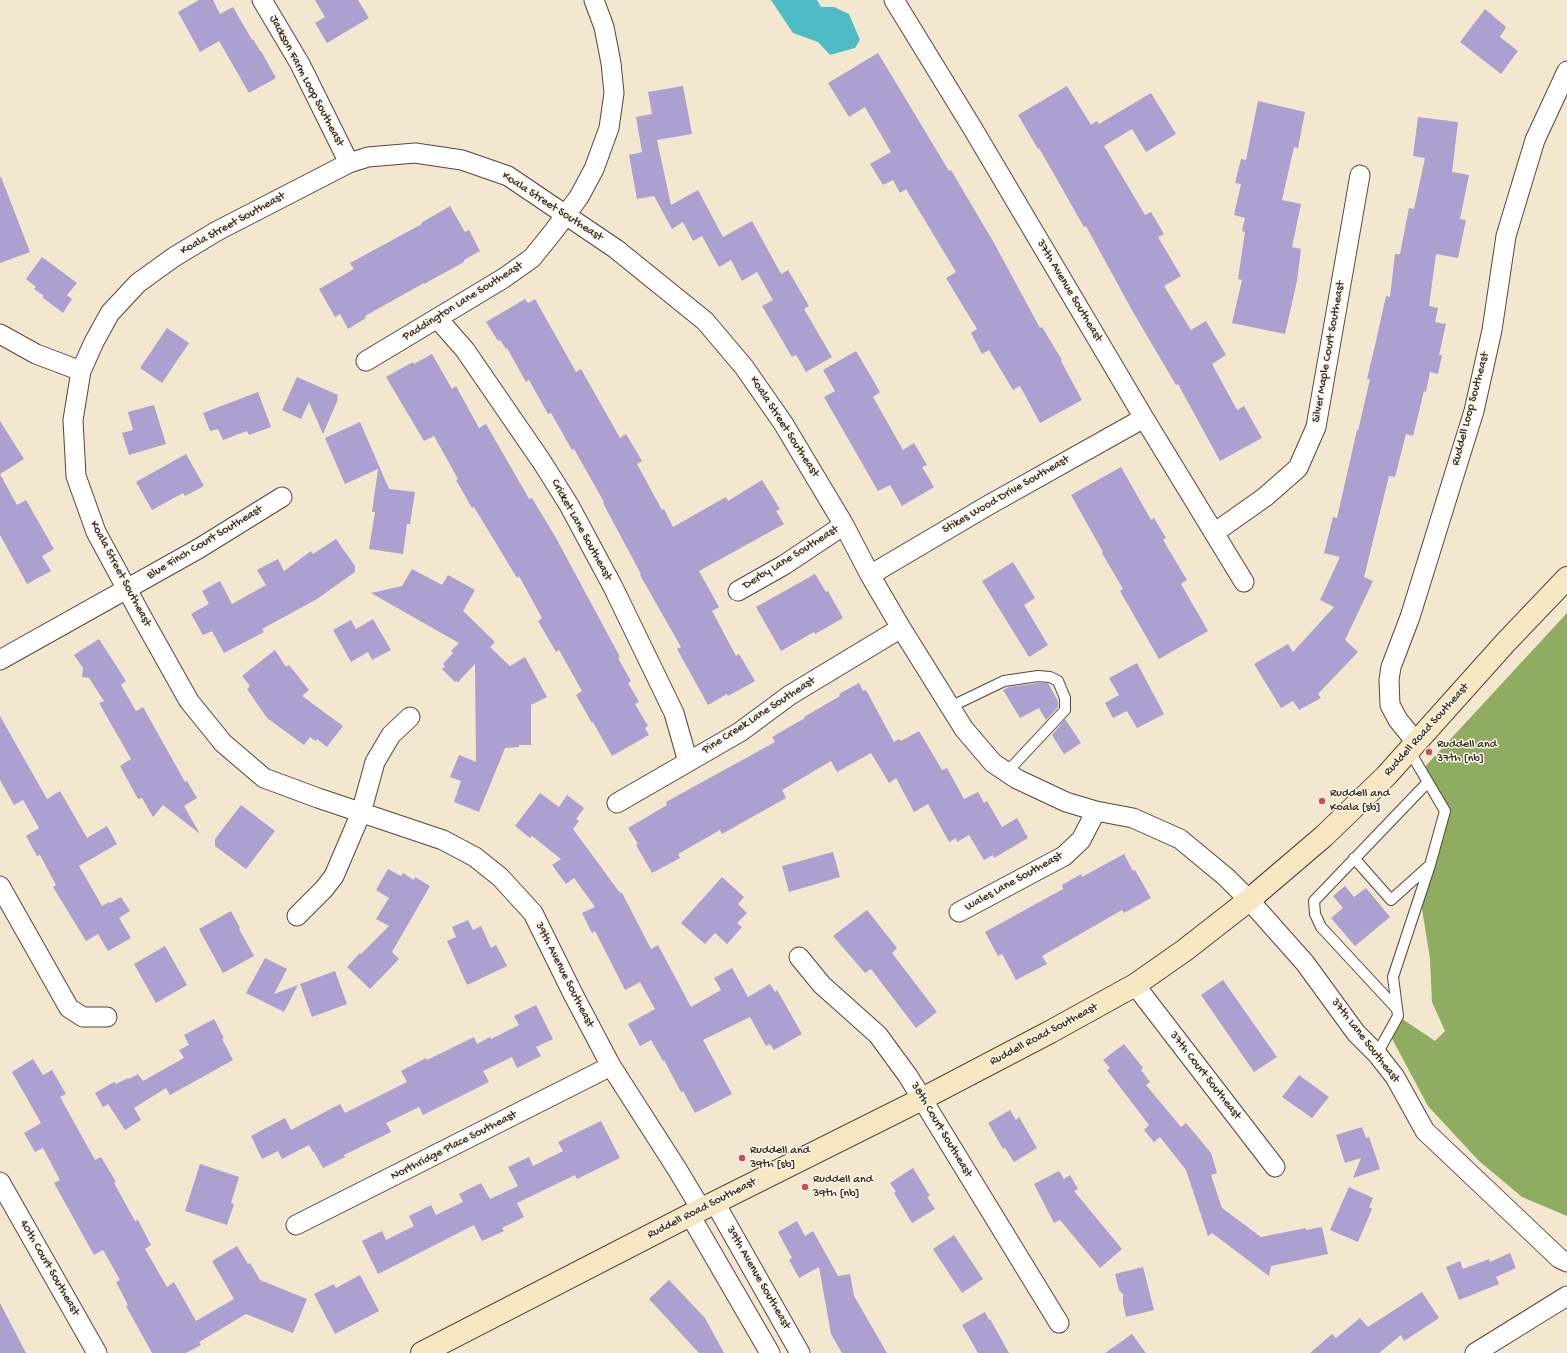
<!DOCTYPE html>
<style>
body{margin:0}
canvas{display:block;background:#f4e7cf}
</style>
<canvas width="1567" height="1353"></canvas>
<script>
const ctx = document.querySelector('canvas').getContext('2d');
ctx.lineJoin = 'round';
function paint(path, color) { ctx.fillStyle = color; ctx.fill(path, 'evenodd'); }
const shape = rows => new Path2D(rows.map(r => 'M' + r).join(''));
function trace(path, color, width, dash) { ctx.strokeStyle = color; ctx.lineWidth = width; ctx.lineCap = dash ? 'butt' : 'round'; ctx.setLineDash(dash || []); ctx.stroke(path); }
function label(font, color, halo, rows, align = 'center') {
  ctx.font = font + ' "Gochi Hand",sans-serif'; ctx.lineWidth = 3; ctx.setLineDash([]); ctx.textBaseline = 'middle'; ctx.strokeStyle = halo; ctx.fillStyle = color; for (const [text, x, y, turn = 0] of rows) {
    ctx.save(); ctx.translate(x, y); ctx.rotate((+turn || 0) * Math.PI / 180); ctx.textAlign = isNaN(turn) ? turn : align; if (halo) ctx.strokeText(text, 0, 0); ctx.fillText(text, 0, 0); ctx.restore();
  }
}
const forest = shape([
 [1567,613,1567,1216,1522,1197,1478,1160,1428,1106,1389,1033,1398,1016,1435,1041,1445,1031,1432,1002,1430,959,1420,896,1445,811,1421,771]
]);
const water = shape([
 [771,0,817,0,821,7,834,7,849,14,860,40,855,48,830,55,818,42,793,33]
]);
const building = shape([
 [199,0,213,0,220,14,233,7,252,40,253,39,260,51,261,51,276,78,249,93,219,41,200,52,178,12],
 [315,0,358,0,369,18,327,43,315,23,325,17],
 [1485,9,1506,27,1500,37,1518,51,1501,74,1460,42],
 [878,53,949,171,951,170,994,243,1040,328,1042,327,1062,360,1061,361,1082,400,1040,423,1020,386,1013,390,989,350,982,354,971,333,977,329,946,278,956,272,906,189,900,193,893,180,883,185,870,164,891,152,865,107,849,117,828,83],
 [683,86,692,134,657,140,671,205,698,190,723,237,752,221,781,274,788,270,809,306,804,309,832,357,806,372,796,355,792,357,762,306,773,300,757,272,742,281,731,260,719,267,702,236,693,241,683,222,672,229,654,196,637,199,629,155,642,152,636,117,652,114,648,92],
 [1067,86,1091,125,1097,121,1099,124,1151,93,1176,134,1146,152,1132,129,1104,146,1145,215,1151,212,1164,234,1158,237,1181,276,1164,286,1191,330,1206,321,1226,355,1212,364,1237,410,1244,406,1262,438,1220,461,1178,384,1176,385,1133,312,1086,226,1084,227,1039,148,1038,149,1018,115],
 [1258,101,1305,112,1298,148,1294,147,1282,200,1301,204,1292,247,1301,249,1297,281,1285,334,1232,323,1242,280,1238,279,1245,232,1242,231,1245,218,1234,215,1241,184,1235,183,1241,159,1246,160],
 [1418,117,1458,122,1452,172,1469,175,1460,219,1466,220,1458,258,1436,254,1429,306,1438,308,1435,322,1446,324,1439,355,1442,355,1438,374,1430,372,1426,392,1424,391,1413,436,1406,434,1395,477,1389,476,1364,577,1373,581,1345,640,1358,652,1318,694,1321,698,1299,710,1293,701,1281,708,1254,664,1288,644,1293,652,1334,607,1320,600,1340,557,1324,553,1333,517,1337,518,1357,430,1358,431,1370,379,1367,379,1376,341,1386,296,1390,297,1395,254,1400,254,1409,208,1414,209,1425,158,1413,156],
 [0,177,1,177,30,252,0,263],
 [450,206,465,232,469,230,480,251,464,260,464,262,424,284,424,283,365,316,366,318,348,329,340,314,335,317,319,289,354,269,350,263,422,224,421,223],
 [42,257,77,283,67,295,72,299,63,313,42,297,44,296,34,289,36,287,26,279],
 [525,299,528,303,535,299,576,372,581,369,620,438,626,434,642,461,637,464,662,510,664,509,673,527,726,497,728,501,762,480,780,509,776,511,784,524,699,571,719,607,712,611,736,656,739,654,755,681,728,696,727,694,708,705,677,649,681,647,640,575,641,574,603,503,604,502,574,449,572,450,551,413,548,414,529,380,526,382,507,348,506,349,500,340,498,341,486,322],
 [167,328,189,343,162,383,140,368],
 [856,351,880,392,873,397,903,450,914,443,927,465,922,467,934,487,902,506,890,485,878,491,824,397,835,391,823,370],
 [432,354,452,389,456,386,479,428,486,424,524,490,529,499,532,498,556,538,620,657,618,658,631,681,628,683,639,702,635,704,648,726,645,728,649,735,612,756,593,722,592,723,576,695,582,691,559,650,556,652,538,621,542,618,519,576,517,578,474,507,472,508,456,480,458,479,434,436,424,441,386,377,413,362,414,364],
 [297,377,338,395,337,399,338,399,323,434,309,402,301,419,282,410],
 [258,392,271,427,249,435,247,431,223,440,218,429,210,431,203,413],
 [154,405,166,444,129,455,122,433,133,430,128,412],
 [0,421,24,459,0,474,17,505,26,500,54,549,42,556,51,571,27,584,0,535],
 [360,422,389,489,415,492,410,524,407,524,403,554,369,549,375,512,372,512,378,469,345,484,325,438],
 [186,454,204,486,185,496,183,493,152,510,136,482],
 [1121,467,1151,520,1154,518,1166,538,1163,540,1187,580,1181,584,1208,631,1159,659,1120,591,1123,589,1102,553,1103,552,1071,495],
 [336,539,355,566,355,572,317,599,262,629,264,632,224,653,212,631,203,635,191,614,209,604,202,591,220,581,232,604,266,585,257,570,278,559,284,571,311,551,313,554],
 [1013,562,1035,598,1024,605,1048,645,1029,657,982,581],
 [412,569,442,585,448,575,475,590,463,611,495,642,490,647,510,666,525,657,547,697,531,705,531,745,519,745,519,747,505,748,479,812,454,802,461,781,450,777,459,755,476,762,475,664,458,682,456,681,455,682,442,669,445,666,443,664,453,653,451,651,459,643,371,593,402,586],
 [815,574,826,592,828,591,843,618,815,634,814,632,781,651,756,607],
 [373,619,391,650,372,660,368,652,351,662,333,630,351,620,356,629],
 [99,639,126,681,121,685,136,711,143,707,185,782,187,781,197,798,184,806,200,834,163,805,153,817,142,798,138,799,120,766,131,759,99,703,104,701,89,678,82,677,83,668,74,655],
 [275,650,286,667,289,665,309,690,302,696,343,726,327,747,317,739,316,741,310,737,304,745,267,718,247,689,250,686,242,676],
 [1137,663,1164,714,1137,728,1127,711,1113,718,1105,703,1119,695,1109,678],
 [859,683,863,691,866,690,894,742,899,739,901,741,919,731,942,770,947,768,964,799,978,792,984,803,987,801,1002,827,1017,818,1028,838,994,858,993,855,984,860,969,835,957,842,956,838,949,842,928,804,914,812,896,778,889,783,871,753,837,772,831,761,782,790,786,798,722,834,720,830,678,854,680,858,652,873,636,845,638,844,628,828,667,805,666,802,775,742,772,737,805,718,804,717,840,696,839,694],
 [1038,683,1048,683,1058,701,1058,707,1046,720,1039,708,1020,718,1003,690,1009,687],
 [0,716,47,799,60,791,87,838,107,826,117,844,79,866,102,906,109,902,110,903,121,897,130,911,119,918,131,938,108,951,98,934,86,941,53,887,56,885,40,855,37,856,26,836,39,828,23,800,14,805,0,780],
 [1065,719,1081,743,1064,754,1052,735],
 [540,793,559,807,567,795,584,808,576,819,579,821,573,829,620,893,622,893,651,949,658,945,691,1007,721,990,714,978,732,968,748,997,770,984,775,992,777,990,802,1034,774,1050,770,1044,766,1046,750,1017,703,1040,732,1094,695,1113,683,1091,681,1092,664,1060,663,1061,651,1040,640,1046,628,1024,655,1009,640,982,625,990,595,931,592,933,582,913,595,907,574,878,566,884,552,865,561,859,532,836,530,838,515,826],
 [241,805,275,831,246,869,215,846,215,839],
 [833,852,840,877,789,892,782,866],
 [1124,854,1133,871,1135,870,1151,898,1124,913,1122,910,1042,956,1047,964,1016,980,1002,954,998,956,985,932,1063,889,1062,885,1081,874,1082,877],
 [388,869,401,876,403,873,414,880,415,877,430,886,392,952,399,959,370,989,347,967,360,953,361,954,389,926,376,919,389,898,376,890],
 [722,877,744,897,738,904,747,913,737,923,742,927,727,944,715,933,705,944,681,923],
 [1345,886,1354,897,1366,888,1390,917,1355,946,1331,918,1343,908,1333,896],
 [867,910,897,948,892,953,937,1012,916,1028,871,969,865,973,833,936],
 [231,911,240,928,239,929,254,956,223,973,199,929],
 [468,920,473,930,481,926,491,948,496,945,507,966,467,985,447,941,456,937,452,927],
 [165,946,187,985,156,1003,134,964],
 [265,958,287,969,274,994,298,985,284,1012,246,993],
 [335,971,347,1004,312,1017,300,984],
 [1223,980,1277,1057,1254,1072,1201,995],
 [536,1005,553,1039,536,1047,541,1056,517,1068,512,1057,483,1071,489,1082,423,1115,419,1107,386,1123,391,1132,344,1155,345,1157,323,1168,314,1152,313,1152,309,1145,282,1159,278,1151,262,1159,251,1136,285,1118,291,1130,340,1104,345,1113,407,1082,401,1071,426,1058,427,1060,474,1037,477,1044,490,1037,491,1039,519,1025,514,1016],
 [214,1019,224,1038,222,1039,233,1060,170,1095,166,1088,134,1108,141,1120,125,1130,108,1104,103,1107,95,1093,114,1082,116,1084,128,1078,129,1079,138,1074,143,1081,184,1058,179,1050,189,1045,184,1035],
 [1124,1044,1143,1068,1141,1070,1150,1082,1146,1085,1181,1127,1186,1123,1211,1153,1217,1173,1211,1175,1222,1208,1261,1237,1306,1228,1306,1230,1322,1227,1328,1254,1271,1266,1269,1276,1212,1233,1208,1236,1186,1170,1160,1137,1154,1142,1144,1130,1149,1125,1107,1070,1110,1068,1103,1060],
 [33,1059,43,1075,52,1070,66,1094,60,1097,95,1160,101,1157,116,1182,114,1183,135,1221,138,1220,151,1245,145,1249,167,1287,174,1282,196,1321,234,1299,212,1261,237,1246,248,1264,250,1263,260,1280,307,1299,293,1333,246,1314,199,1342,201,1345,186,1353,152,1353,126,1306,128,1305,116,1282,120,1280,103,1250,94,1255,54,1183,60,1180,43,1148,35,1152,24,1133,41,1123,12,1072],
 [1299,1075,1329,1097,1312,1118,1282,1097],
 [1010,1110,1016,1120,1019,1117,1037,1148,1014,1162,1005,1148,1003,1149,988,1123],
 [601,1121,620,1158,577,1179,575,1175,517,1203,524,1217,502,1228,504,1231,482,1241,474,1225,378,1274,362,1241,382,1231,386,1240,414,1226,409,1216,431,1205,436,1215,463,1202,459,1194,481,1183,490,1199,518,1186,508,1167,529,1157,533,1166,563,1151,558,1142],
 [1362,1127,1366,1138,1369,1137,1380,1169,1353,1178,1361,1158,1345,1163,1336,1135],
 [200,1164,239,1177,231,1203,234,1204,227,1225,185,1211],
 [913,1168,930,1196,927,1197,935,1209,912,1223,894,1193,896,1192,890,1183],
 [1059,1171,1064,1179,1070,1175,1078,1189,1074,1191,1122,1249,1100,1268,1060,1220,1054,1223,1034,1184],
 [1349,1187,1373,1198,1369,1207,1372,1209,1358,1242,1330,1230],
 [797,1221,805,1236,813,1231,838,1276,850,1274,854,1296,887,1353,842,1353,831,1334,819,1267,799,1278,789,1260,792,1258,778,1232],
 [954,1235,983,1279,962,1293,933,1249],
 [1510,1253,1516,1268,1496,1277,1499,1284,1459,1300,1446,1267,1460,1261,1463,1269,1489,1259,1490,1262],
 [1143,1267,1154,1310,1126,1317,1123,1303,1123,1296,1124,1296,1119,1290,1115,1274],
 [360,1275,379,1311,335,1334,314,1294,334,1284,336,1288],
 [669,1280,705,1318,724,1353,699,1353,649,1299],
 [1422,1292,1439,1318,1404,1341,1401,1335,1379,1353,1310,1353,1332,1334,1336,1338,1360,1318,1368,1327],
 [0,1303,26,1353,0,1353],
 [985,1312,989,1320,990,1319,1009,1353,978,1353,962,1325],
 [1132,1334,1146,1353,1105,1353]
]);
const lane = shape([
 [950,707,1004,681,1038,676,1050,677,1058,681,1065,698,1065,710,1007,772],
 [1354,858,1391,900,1430,865],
 [1397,1009,1321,927,1315,914,1314,901,1428,782],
 [1377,1054,1398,1016,1393,977,1430,865,1445,811,1409,750]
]);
const street = shape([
 [262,0,300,64,349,163],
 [894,0,973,129,1144,418,1244,582],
 [437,318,465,350,542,462,569,505,613,587,674,713,688,762],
 [0,334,36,354,81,371],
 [366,361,504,278,532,258,553,232,579,197,594,169,609,128,614,93,611,63,604,27,594,0],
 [1214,533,1265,497,1298,468,1316,427,1360,175],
 [870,575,987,506,1144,418],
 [738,591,784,565,844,525],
 [0,660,198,549,282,497],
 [1416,742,1398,720,1390,705,1389,680,1391,667,1410,617,1474,411,1492,330,1506,236,1535,140,1567,71],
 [617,803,740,732,790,695,901,628],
 [0,886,69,1008,83,1017,107,1017],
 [959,912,1064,856,1081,840,1096,811],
 [297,916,324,889,334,876,361,813,375,762,391,735,410,717],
 [799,957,822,985,878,1035,908,1076,1059,1323],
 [1135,985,1275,1167],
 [0,1182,97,1353],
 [715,1203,800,1353],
 [701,1209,677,1169,611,1066,573,994,533,913,500,877,475,857,443,840,318,798,264,778,223,743,189,701,143,619,96,532,76,476,73,420,81,371,94,342,110,313,138,283,174,257,217,231,349,163,368,157,415,153,462,160,508,176,616,249,705,321,744,367,783,423,844,525,870,575,901,628,964,729,993,763,1017,779,1066,802,1096,811,1133,818,1180,839,1226,877,1249,900,1305,963,1356,1033,1377,1054,1395,1077,1425,1131,1559,1258,1567,1262],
 [690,1215,770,1353],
 [296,1225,611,1066],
 [1475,1353,1567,1296]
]);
const secondary = shape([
 [422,1353,690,1215,922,1099,1050,1032,1135,985,1185,950,1249,900,1324,836,1386,776,1506,642,1567,578]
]);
const markers = [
 [1429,752,4,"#d1495b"],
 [1322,801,4,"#d1495b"],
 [742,1158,4,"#d1495b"],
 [805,1187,4,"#d1495b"]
];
const streetNames = [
 ["Jackson Farm Loop Southeast",306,81,62],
 ["Koala Street Southeast",552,207,33],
 ["Koala Street Southeast",233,224,-29],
 ["37th Avenue Southeast",1069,291,59],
 ["Paddington Lane Southeast",463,302,-32],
 ["Silver Maple Court Southeast",1329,352,-80],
 ["Ruddell Loop Southeast",1471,409,-75],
 ["Koala Street Southeast",784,427,57],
 ["Stikes Wood Drive Southeast",1006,495,-30],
 ["Cricket Lane Southeast",581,530,61],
 ["Blue Finch Court Southeast",205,543,-31],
 ["Derby Lane Southeast",791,558,-32],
 ["Koala Street Southeast",120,574,62],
 ["Pine Creek Lane Southeast",759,716,-33],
 ["Ruddell Road Southeast",1427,730,-48],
 ["Wales Lane Southeast",1014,882,-29],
 ["39th Avenue Southeast",564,975,63],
 ["Ruddell Road Southeast",1044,1035,-28],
 ["37th Lane Southeast",1365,1041,52],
 ["37th Court Southeast",1205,1076,52],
 ["38th Court Southeast",941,1130,59],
 ["Northridge Place Southeast",454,1146,-27],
 ["Ruddell Road Southeast",702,1209,-27],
 ["40th Court Southeast",49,1268,60],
 ["39th Avenue Southeast",758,1278,60]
];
const poiNames = [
 ["Ruddell and",1437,745],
 ["37th [nb]",1437,759],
 ["Ruddell and",1330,794],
 ["Koala [sb]",1330,808],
 ["Ruddell and",750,1151],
 ["39th [sb]",750,1165],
 ["Ruddell and",813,1180],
 ["39th [nb]",813,1194]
];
paint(forest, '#8ead60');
paint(water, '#4ebcc4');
paint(building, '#aba0cf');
trace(lane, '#574639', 12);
trace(street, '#574639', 21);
trace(secondary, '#574639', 24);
trace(lane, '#fff', 10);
trace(street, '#fff', 19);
trace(secondary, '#f7e8c3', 22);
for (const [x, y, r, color] of markers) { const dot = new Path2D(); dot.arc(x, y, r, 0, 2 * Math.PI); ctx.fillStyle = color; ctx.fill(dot); trace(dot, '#fbf7ec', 1.5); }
label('12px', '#3b2a1e', '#fbf7ec', streetNames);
label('12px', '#3b2a1e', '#fbf7ec', poiNames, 'left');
</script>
